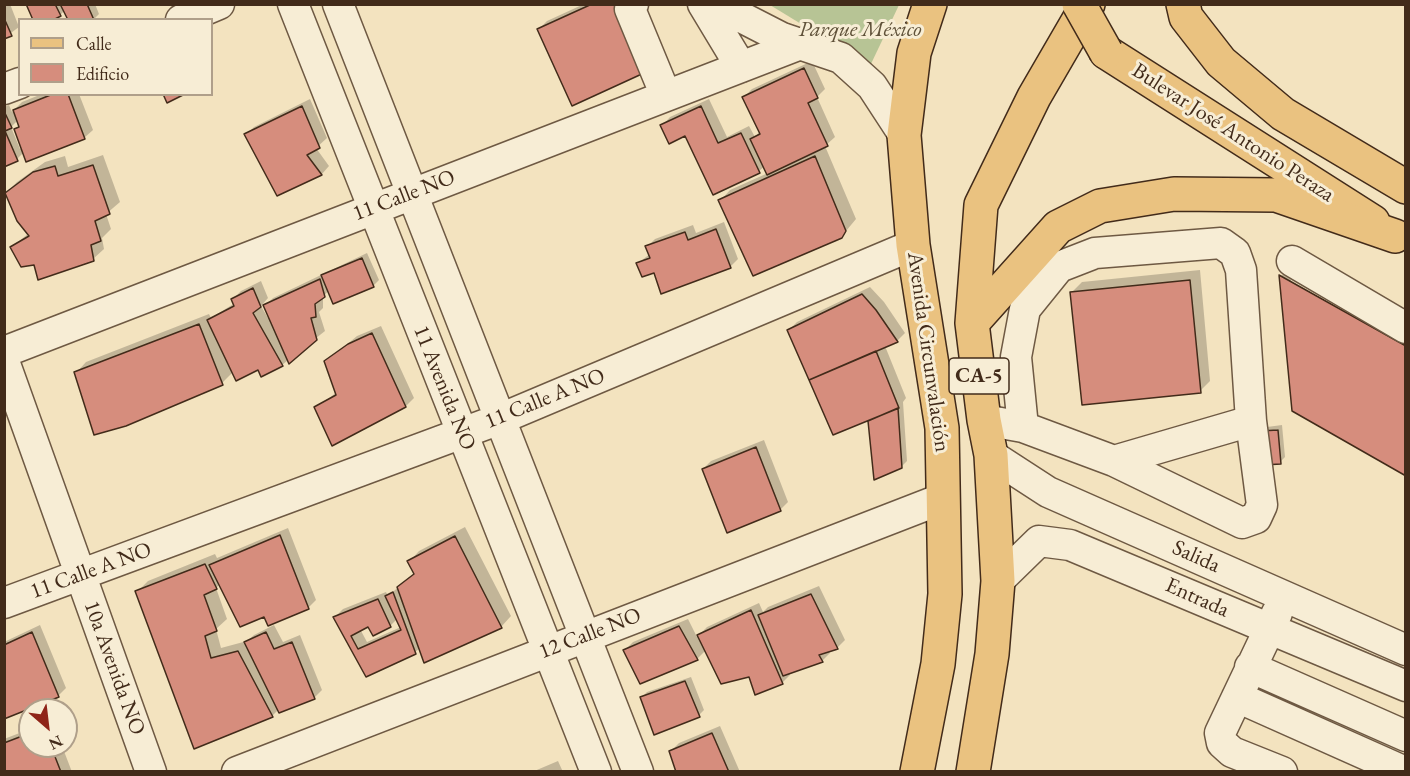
<!DOCTYPE html>
<meta charset="utf-8">
<style>
body{margin:0}
#map{position:relative;width:1410px;height:776px;overflow:hidden;background:#f3e3bf;font-family:"EB Garamond",serif}
canvas{display:block}
.frame{position:absolute;inset:0;border:6px solid #422b1a;pointer-events:none}
.legend{position:absolute;left:18px;top:18px;width:195px;height:78px;box-sizing:border-box;background:#f7edd5;border:2px solid #af9f8a;margin:0;padding:8px 10px;list-style:none;font-size:18px;color:#422b1a}
.legend li{display:flex;align-items:center;gap:12px;height:30px}
.legend b{width:30px;border:2px solid #af9f8a}
.north{position:absolute;left:18px;top:698px;width:60px;height:60px;box-sizing:border-box;background:#f7edd5;border:2px solid #af9f8a;border-radius:50%;rotate:152deg;font-size:16px;font-weight:700;line-height:24px;text-align:center;color:#422b1a}
.north::after{content:'';display:block;margin:auto;width:21px;height:27px;background:#8f2418;clip-path:polygon(50% 0,100% 100%,50% 72%,0 100%)}
</style>
<div id="map">
<canvas width="1410" height="776"></canvas>
<div class="frame"></div>
<ul class="legend">
<li><b style="height:8px;background:#eac280"></b>Calle</li>
<li><b style="height:16px;background:#d68d7d"></b>Edificio</li>
</ul>
<div class="north">N</div>
</div>
<script>
const ctx = document.querySelector('canvas').getContext('2d');
ctx.lineJoin = 'round';
function paint(path, color) { ctx.fillStyle = color; ctx.fill(path, 'evenodd'); }
const shape = rows => new Path2D(rows.map(r => 'M' + r).join(''));
function trace(path, color, width, dash) { ctx.strokeStyle = color; ctx.lineWidth = width; ctx.lineCap = dash ? 'butt' : 'round'; ctx.setLineDash(dash || []); ctx.stroke(path); }
function label(font, color, halo, rows, align = 'center') {
  ctx.font = font + ' "EB Garamond",serif'; ctx.lineWidth = 6; ctx.setLineDash([]); ctx.textBaseline = 'middle'; ctx.strokeStyle = halo; ctx.fillStyle = color; for (const [text, x, y, turn = 0] of rows) {
    ctx.save(); ctx.translate(x, y); ctx.rotate((+turn || 0) * Math.PI / 180); ctx.textAlign = isNaN(turn) ? turn : align; if (halo) ctx.strokeText(text, 0, 0); ctx.fillText(text, 0, 0); ctx.restore();
  }
}
const green = shape([
 [770,5,899,5,870,66]
]);
const shadow = shape([
 [4,4,10,4,19,27,4,38],
 [27,4,95,4,99,14,93,20,65,10,60,15],
 [584,4,625,4,539,29,547,21],
 [812,61,825,89,817,97,835,137,825,146,856,219,841,237,720,201,730,190,768,173,765,166,759,171,686,135,662,126,670,117,709,99,727,137,749,126,755,137,760,131,744,97,752,89],
 [42,94,79,94,93,130,84,138,24,152,17,159,4,165,4,107,9,105,12,112,22,102],
 [18,120,20,125,15,129,23,148,20,149,11,127],
 [310,99,327,138,316,148,329,166,322,174,278,194,246,135,254,127],
 [103,155,120,202,106,214,111,229,102,238,104,249,93,259,35,263,12,247,29,233,6,193,17,182,45,162,65,156,68,167],
 [724,222,738,259,730,267,655,271,638,263,650,254,647,247,655,239,693,225,696,233],
 [367,253,379,280,373,286,329,290,323,297,323,308,319,312,325,331,282,365,233,372,222,383,76,373,86,362,209,314,211,318,235,303,233,299,241,291,261,281,268,298,261,306,268,318,270,317,265,306,273,298],
 [1291,266,1406,330,1406,345,1291,280,1291,284,1281,276],
 [1200,270,1210,381,1200,391,1072,292,1082,282],
 [870,287,884,302,905,333,897,341,885,346,906,398,903,402,907,461,901,467,870,421,875,416,789,330,797,322],
 [381,326,414,398,406,406,333,444,316,408,337,392,326,362,357,336],
 [1282,425,1285,457,1280,462,1265,464,1267,427],
 [764,440,788,502,780,510,703,469,711,461],
 [465,527,511,616,501,627,420,648,415,652,367,675,335,617,343,609,386,592,388,596,415,573,409,562,419,551],
 [397,619,401,627,367,642,360,629,369,625,390,626],
 [288,528,316,600,308,608,265,615,220,584,216,588,227,619,216,629,221,648,247,641,254,635,274,625,283,642,300,635,322,690,314,698,279,709,272,716,194,747,137,592,148,581,215,554,217,558],
 [819,586,845,640,837,648,828,650,830,653,822,661,789,672,790,675,782,683,750,675,706,650,697,659,625,650,633,642,688,619,697,637,707,627,759,603,763,612,768,607],
 [40,625,66,688,58,696,4,717,4,642],
 [691,677,704,710,699,715,642,697,647,692],
 [720,726,740,772,677,772,671,751,679,743],
 [30,729,30,746,62,746,72,772,4,772,4,739],
 [558,761,563,772,532,772]
]);
const building = shape([
 [26,4,55,4,61,16,53,20,33,20,26,4],
 [60,4,87,4,94,20,68,20,60,4],
 [592,4,614,4,644,73,572,106,537,29,592,4],
 [4,18,12,36,4,39,4,18],
 [804,68,818,98,808,103,828,146,767,175,750,139,760,134,742,97,804,68],
 [53,94,68,94,85,139,26,162,14,129,19,127,13,110,53,94],
 [163,94,185,94,167,103,163,94],
 [302,106,320,148,307,155,322,175,277,196,244,134,302,106],
 [701,106,718,143,741,133,760,173,713,195,685,136,669,144,660,125,701,106],
 [4,111,12,128,5,131,18,161,4,167,4,111],
 [815,156,846,231,842,238,753,276,718,200,815,156],
 [93,165,110,214,95,221,101,241,91,245,94,261,38,280,34,265,21,267,10,247,29,236,17,221,5,193,33,172,55,166,58,176,93,165],
 [716,229,731,268,661,294,654,273,642,277,636,263,650,258,645,246,685,232,688,240,716,229],
 [362,258,374,287,333,304,321,275,362,258],
 [1279,275,1406,346,1406,476,1292,411,1279,275],
 [320,279,325,297,315,304,316,317,311,318,317,340,289,364,263,305,320,279],
 [1190,280,1201,393,1082,405,1070,292,1190,280],
 [253,288,261,307,253,313,283,366,261,377,258,370,236,381,207,320,234,306,231,299,253,288],
 [862,294,876,310,898,342,809,380,787,330,862,294],
 [199,324,223,385,126,426,94,435,74,372,199,324],
 [372,333,406,407,332,446,314,407,336,395,324,361,348,344,372,333],
 [876,351,899,408,833,435,809,380,876,351],
 [898,408,902,468,874,480,868,421,898,408],
 [1278,430,1281,464,1263,465,1260,431,1278,430],
 [756,447,781,511,727,533,702,469,756,447],
 [280,535,309,609,268,626,264,617,240,627,209,565,280,535],
 [455,536,502,628,424,663,397,587,414,574,407,561,455,536],
 [205,564,217,589,204,595,217,631,205,636,211,658,238,651,273,717,194,749,135,591,205,564],
 [393,592,416,654,366,677,333,617,378,599,391,627,373,636,368,627,351,636,358,649,401,630,385,596,393,592],
 [811,594,838,649,819,655,823,662,783,676,758,615,811,594],
 [751,610,783,684,755,695,749,677,721,684,697,635,751,610],
 [679,626,698,660,640,684,623,650,679,626],
 [32,632,59,697,4,719,4,645,32,632],
 [266,632,274,649,292,642,315,699,279,713,244,642,266,632],
 [685,681,700,717,654,735,640,697,685,681],
 [30,733,30,746,61,746,62,748,52,749,61,772,4,772,4,743,30,733],
 [712,733,729,772,676,772,669,751,712,733]
]);
const minor = shape([
 [293,4,596,772],
 [338,4,638,772],
 [633,4,630,9,666,96],
 [703,4,741,67],
 [731,4,743,18,782,38,841,58,872,86,904,135],
 [181,20,219,4],
 [4,89,20,83],
 [1292,261,1406,328],
 [4,352,803,43],
 [4,361,151,772],
 [984,420,1023,427,1114,461,1251,421,1241,270,1235,253,1221,243,1095,253,1059,267,1025,309,1016,357,1023,427],
 [991,455,1048,492,1406,650],
 [1114,461,1242,523,1256,518,1262,505,1251,421],
 [998,581,1039,541,1070,545,1406,686],
 [4,603,500,419,913,245],
 [1277,613,1220,733,1222,743,1232,752,1282,772],
 [1250,667,1406,736],
 [1237,697,1403,771],
 [237,772,944,498]
]);
const major = shape([
 [1183,4,1186,17,1221,62,1283,114,1406,187],
 [1106,52,1373,222]
]);
const highway = shape([
 [972,323,1058,227,1100,206,1174,194,1276,195,1395,236],
 [917,772,938,664,945,594,942,428,913,245,904,135,914,53,930,4],
 [973,772,992,654,998,581,991,455,984,420,972,323,981,205,1034,97,1088,4]
]);
const majorBridge = shape([
 [1079,4,1106,52]
]);
const shields = [
 [979,376,60]
];
const shieldNames = [
 ["CA-5",979,376]
];
const parkNames = [
 ["Parque México",860,30]
];
const streetNames = [
 ["Bulevar José Antonio Peraza",1233,133,33],
 ["11 Calle NO",404,196,-21],
 ["Avenida Circunvalación",928,352,82],
 ["11 Avenida NO",444,388,68],
 ["11 Calle A NO",545,399,-22],
 ["Salida",1196,557,24],
 ["11 Calle A NO",91,571,-20],
 ["Entrada",1197,598,24],
 ["12 Calle NO",590,634,-21],
 ["10a Avenida NO",114,668,70]
];
paint(green, '#b7c495');
paint(shadow, '#0003');
paint(building, '#d68d7d');
trace(building, '#422b1a', 1.5);
trace(minor, '#6e5943', 33);
trace(major, '#422b1a', 36);
trace(highway, '#422b1a', 36);
trace(minor, '#f7edd5', 30);
trace(major, '#eac280', 33);
trace(highway, '#eac280', 33);
trace(majorBridge, '#422b1a', 36, []);
trace(majorBridge, '#eac280', 33);
for (const [x, y, w] of shields) { const box = new Path2D(); box.roundRect(x - w / 2, y - 18, w, 36, 4.5); ctx.fillStyle = '#f7edd5'; ctx.fill(box); trace(box, '#422b1a', 1.5); }
label('bold 21px', '#422b1a', null, shieldNames);
label('italic 22px', '#5f5139', '#f7edd5', parkNames);
label('22px', '#422b1a', '#f7edd5', streetNames);
</script>
